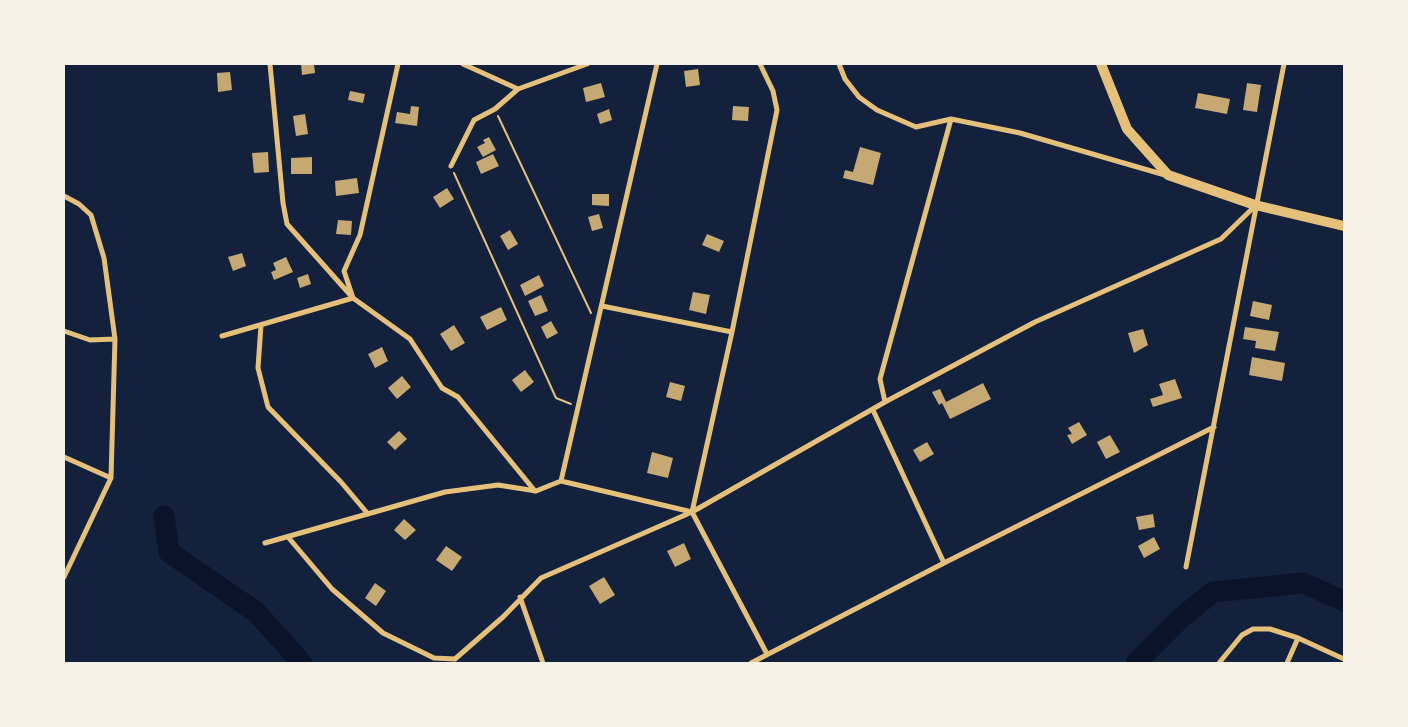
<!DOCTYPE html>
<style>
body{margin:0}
#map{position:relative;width:1408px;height:727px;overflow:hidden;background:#14213d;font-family:"Asap Condensed",sans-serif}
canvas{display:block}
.frame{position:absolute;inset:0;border:65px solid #f6f1e7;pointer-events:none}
</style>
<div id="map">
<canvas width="1408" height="727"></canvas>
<div class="frame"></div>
</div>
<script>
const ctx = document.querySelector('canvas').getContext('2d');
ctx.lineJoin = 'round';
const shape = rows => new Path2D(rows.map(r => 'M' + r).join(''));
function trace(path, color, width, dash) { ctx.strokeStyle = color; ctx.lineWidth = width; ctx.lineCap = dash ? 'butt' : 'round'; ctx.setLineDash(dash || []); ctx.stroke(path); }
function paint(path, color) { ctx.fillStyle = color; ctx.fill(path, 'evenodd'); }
const river = shape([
 [164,516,169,552,256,612,302,663],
 [1136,663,1182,617,1213,592,1303,583,1344,601]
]);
const building = shape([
 [301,64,314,64,315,73,302,75],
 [698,69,700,85,686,87,684,71],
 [230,72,232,90,218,92,217,73],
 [601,83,605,97,586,102,583,88],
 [1247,83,1261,85,1257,112,1243,110],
 [350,91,365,94,363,103,348,100],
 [1198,93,1230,99,1227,114,1195,108],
 [411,106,419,107,417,126,395,123,397,112,410,114],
 [733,106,749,107,748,121,732,120],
 [609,109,612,120,600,124,597,114],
 [305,114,308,134,296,136,293,116],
 [489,137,496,150,483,157,477,147,485,143,483,140],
 [860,147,881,153,873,185,843,178,845,170,853,172],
 [268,152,269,172,254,173,252,153],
 [493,154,499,166,481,174,476,162],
 [312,157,312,174,291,174,291,158],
 [357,178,359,193,336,196,335,181],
 [447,188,454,199,440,208,433,197],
 [592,194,609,194,609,206,592,205],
 [599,214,603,228,592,231,588,217],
 [338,220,352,221,351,235,336,234],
 [510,230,518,244,508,250,500,236],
 [707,234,724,241,719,252,702,245],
 [242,253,246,266,233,271,228,257],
 [286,257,293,272,274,280,271,272,276,270,273,263],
 [308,274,311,284,300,288,297,278],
 [539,275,544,286,525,296,520,285],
 [693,292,710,295,706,314,689,310],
 [541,295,548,311,535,316,528,301],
 [1253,301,1272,305,1269,320,1250,316],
 [501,307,507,320,487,330,480,317],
 [551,321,558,333,547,339,541,327],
 [454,325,465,343,451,351,440,334],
 [1245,327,1279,332,1275,351,1255,348,1256,341,1243,339],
 [1143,329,1148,345,1134,353,1128,333],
 [382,347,388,361,375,368,368,354],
 [1252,357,1285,363,1282,381,1249,375],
 [525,370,534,382,521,392,512,380],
 [402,376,411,387,397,399,388,388],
 [1175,379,1182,398,1153,407,1150,399,1163,395,1159,384],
 [670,382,685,386,681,401,666,397],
 [983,383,991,399,950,419,942,403,939,405,932,392,940,389,946,402],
 [1079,422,1087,435,1072,444,1067,435,1072,434,1068,428],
 [399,431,407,439,395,450,387,442],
 [1110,435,1120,452,1106,459,1097,442],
 [927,442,934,454,920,462,913,450],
 [652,452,673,458,668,478,647,473],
 [1153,514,1155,527,1139,530,1136,517],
 [404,519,416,530,405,540,394,530],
 [1154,537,1160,549,1144,558,1138,546],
 [684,543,691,559,675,567,667,551],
 [446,546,462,557,452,571,436,560],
 [604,577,615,595,600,604,589,586],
 [375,583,386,591,376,606,365,598]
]);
const path = shape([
 [498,116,591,313],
 [454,173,556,398,571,404]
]);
const minor = shape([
 [398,64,360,235,344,271,353,298,410,339,442,388,458,397,535,491],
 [463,64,518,89],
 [839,64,845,79,859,97,877,110,916,127,951,119,1020,133,1165,175],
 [451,166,474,120,495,109,518,89,587,64],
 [64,196,79,204,91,215,104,258,115,339,111,478,64,577],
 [602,306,732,332],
 [261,325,258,368,268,407,341,482,368,514],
 [64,331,90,340,115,339],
 [222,336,353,298,287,224,283,203,270,64],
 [885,402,880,379,951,119],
 [873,410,944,563],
 [64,457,111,478],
 [561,481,657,64],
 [692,512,732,332,777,110,773,91,760,64],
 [288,537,332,589,383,633,434,658,455,659,503,617,541,578,692,512,885,402,1035,322,1221,239,1255,206],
 [265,543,445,492,498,485,536,491,561,481,692,512,767,654],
 [1186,567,1284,64],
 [520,597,543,663],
 [751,663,944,563,1214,427],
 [1219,663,1242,635,1253,629,1270,629,1298,638,1344,659],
 [1287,663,1298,638]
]);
const secondary = shape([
 [1101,64,1127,129,1168,175,1255,205,1344,226]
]);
trace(river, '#0b132b', 21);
paint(building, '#c6a872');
trace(path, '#e5c07b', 2);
trace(minor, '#e5c07b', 5);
trace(secondary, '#e5c07b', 10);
</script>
